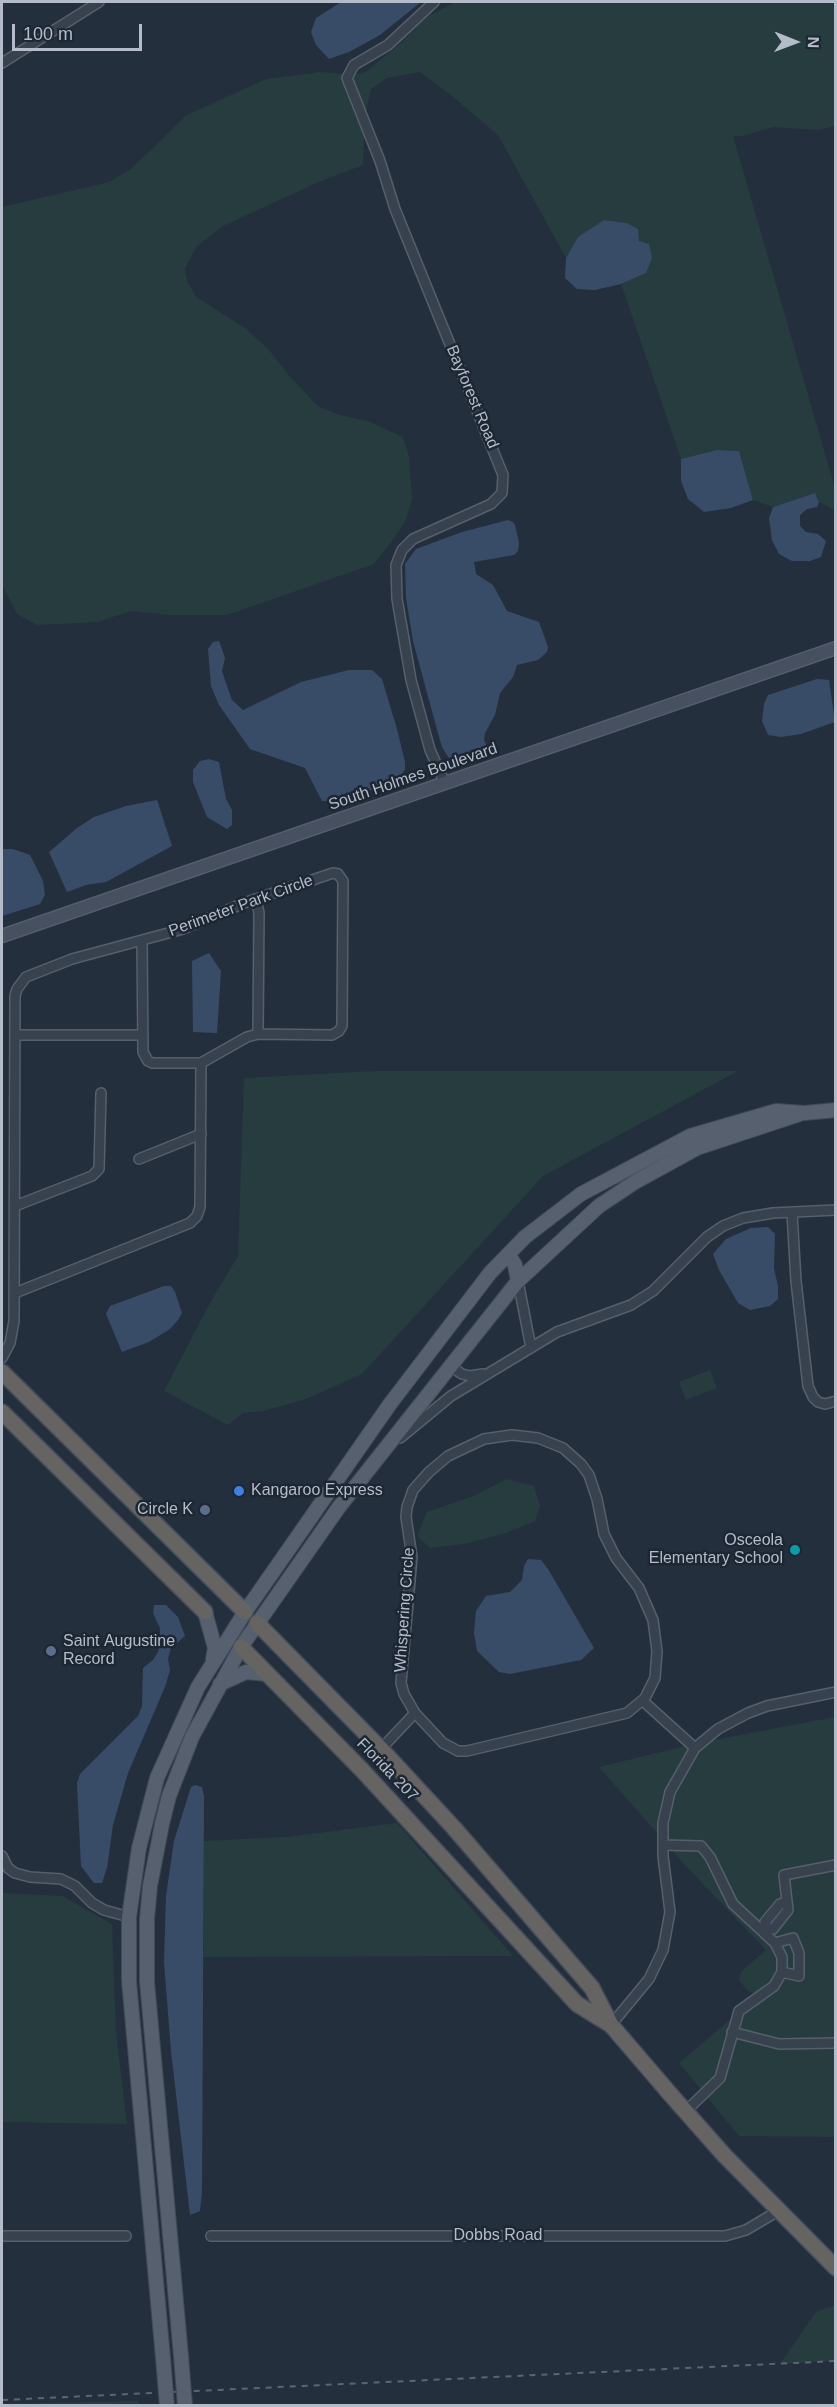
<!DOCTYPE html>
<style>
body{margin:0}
#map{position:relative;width:837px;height:2407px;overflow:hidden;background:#242f3e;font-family:Arial,sans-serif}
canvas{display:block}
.frame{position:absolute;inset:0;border:3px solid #b4bcc9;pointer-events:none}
.north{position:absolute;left:765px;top:12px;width:60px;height:60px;-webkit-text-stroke:4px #1d2633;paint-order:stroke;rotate:91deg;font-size:16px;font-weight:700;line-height:24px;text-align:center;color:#b4bcc9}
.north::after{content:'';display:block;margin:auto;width:21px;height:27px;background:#b4bcc9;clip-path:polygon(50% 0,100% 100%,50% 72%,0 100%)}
.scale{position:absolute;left:12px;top:24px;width:130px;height:27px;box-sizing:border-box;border:3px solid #b4bcc9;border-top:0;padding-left:8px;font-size:18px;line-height:21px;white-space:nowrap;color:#b4bcc9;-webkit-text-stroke:4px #1d2633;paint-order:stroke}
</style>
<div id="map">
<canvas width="837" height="2407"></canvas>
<div class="frame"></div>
<div class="north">N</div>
<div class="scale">100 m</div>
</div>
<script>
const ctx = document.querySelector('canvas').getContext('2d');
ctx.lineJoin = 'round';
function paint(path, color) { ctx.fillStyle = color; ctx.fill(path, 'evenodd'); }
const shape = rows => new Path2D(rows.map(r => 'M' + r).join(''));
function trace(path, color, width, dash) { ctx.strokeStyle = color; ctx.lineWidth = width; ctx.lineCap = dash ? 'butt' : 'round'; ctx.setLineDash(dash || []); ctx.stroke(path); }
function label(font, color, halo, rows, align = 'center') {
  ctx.font = font + ' Arial,sans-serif'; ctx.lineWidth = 5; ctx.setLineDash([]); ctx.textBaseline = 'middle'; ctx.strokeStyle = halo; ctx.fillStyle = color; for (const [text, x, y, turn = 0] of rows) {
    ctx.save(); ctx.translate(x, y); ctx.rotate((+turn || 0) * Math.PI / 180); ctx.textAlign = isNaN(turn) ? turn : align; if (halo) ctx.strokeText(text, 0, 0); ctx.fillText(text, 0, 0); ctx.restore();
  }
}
const green = shape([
 [455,2,835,2,835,126,818,130,773,127,743,136,733,136,835,488,835,510,819,502,815,493,773,507,753,500,739,451,717,450,681,459,621,284,646,273,637,229,627,223,604,220,578,237,566,258,498,135,452,96,420,72,387,78,371,89,365,117,363,165,321,181,223,226,197,246,185,268,187,281,196,297,245,328,269,350,291,378,318,406,337,414,370,422,403,437,409,456,412,499,406,520,395,537,374,564,227,615,169,615,131,611,97,622,38,625,17,614,2,584,2,207,109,182,131,169,187,115,266,79,321,72,353,75,367,71,401,43,425,18],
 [376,1071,738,1071,543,1176,362,1374,306,1399,264,1411,243,1413,228,1425,164,1391,210,1303,238,1256,244,1078],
 [710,1370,717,1388,686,1400,679,1382],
 [506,1479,534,1486,540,1506,535,1521,506,1533,464,1544,430,1548,417,1536,427,1512,474,1496],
 [835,1717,835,2137,739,2136,679,2063,759,1995,748,1991,739,1980,742,1971,766,1950,683,1863,599,1767,693,1744],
 [397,1823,513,1956,204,1957,204,1841,286,1837],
 [2,1893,62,1896,112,1924,116,2032,127,2124,2,2122],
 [835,2305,835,2361,780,2364,816,2312],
 [138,2401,138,2406,2,2405,2,2404]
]);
const water = shape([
 [341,2,421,2,380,35,349,52,329,59,316,45,311,32,316,18],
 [604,220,627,223,638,229,639,241,649,244,652,258,646,273,621,284,595,290,577,289,565,278,566,258,578,237],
 [717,450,739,451,753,500,731,508,704,512,688,499,681,481,681,459],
 [815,493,819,502,817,507,807,509,800,515,800,526,806,532,818,534,826,541,821,557,810,561,792,561,779,554,772,540,769,518,773,507],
 [508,520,513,522,515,525,519,543,518,551,514,555,474,562,476,574,493,585,507,611,539,622,548,647,547,652,538,660,517,665,513,677,500,693,495,715,485,733,484,740,489,750,488,756,459,763,450,760,442,747,436,726,413,641,406,598,405,564,416,549,462,532],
 [219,641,225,658,222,671,228,689,232,700,243,710,301,682,349,670,372,670,382,679,397,729,405,762,405,769,399,779,376,789,330,801,322,801,305,768,250,749,219,705,211,686,208,649,213,642],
 [817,679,829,680,835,722,801,734,781,737,768,735,762,721,764,704,768,695],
 [209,759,219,762,226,799,232,810,232,825,227,829,207,817,193,782,193,770,200,761],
 [157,800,172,846,106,882,86,885,67,892,49,852,77,828,94,817,126,806],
 [2,849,13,849,30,855,43,881,45,895,40,904,2,916],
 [209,953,221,971,217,1033,193,1032,192,961],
 [768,1227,775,1234,774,1269,778,1286,778,1299,770,1306,750,1310,738,1303,719,1270,713,1254,726,1239,751,1228],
 [164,1286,171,1286,175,1292,182,1313,178,1320,170,1329,149,1342,122,1352,106,1314,110,1306],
 [528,1559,541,1560,548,1569,594,1648,581,1660,510,1674,499,1672,477,1651,474,1633,476,1611,486,1596,510,1592,522,1580,524,1566],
 [154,1605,166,1605,178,1617,185,1636,171,1648,168,1659,170,1670,165,1687,128,1773,113,1825,107,1868,102,1883,94,1883,81,1866,77,1783,80,1774,138,1716,142,1706,143,1668,153,1660,158,1652,160,1642,160,1628,153,1613],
 [195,1785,202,1787,204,1797,202,2192,200,2211,190,2215,171,2051,164,1962,166,1896,174,1841,191,1787]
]);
const minor = shape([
 [434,2,388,45,354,65,347,78,380,161,395,209,503,475,502,493,491,504,413,539,402,550,396,565,397,599,411,680,430,750,445,783],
 [2,63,99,2],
 [256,899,259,913,258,1034],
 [15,1035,143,1035],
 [139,1159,201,1134],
 [15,1206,92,1176,99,1169,101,1093],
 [792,1213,796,1281,808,1386,813,1397,818,1402,825,1404,836,1401],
 [518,1281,531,1348],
 [15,1293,190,1223,197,1216,200,1207,201,1063],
 [2,1358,10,1343,14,1321,15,996,17,989,26,977,72,959,183,929,244,903,333,873,338,874,343,881,342,1026,339,1031,332,1035,258,1034,247,1037,201,1063,152,1063,148,1061,143,1052,142,941],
 [451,1363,456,1370,462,1374,470,1376,483,1374],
 [512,1435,538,1438,563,1448,581,1464,589,1475,597,1499,604,1534,616,1558,639,1588,653,1620,657,1651,655,1678,645,1698,627,1713,467,1751,458,1751,443,1743,415,1713,404,1694,401,1683,412,1557,406,1517,407,1507,413,1490,429,1472,448,1456,484,1439,512,1435],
 [400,1438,451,1396,557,1332,631,1305,653,1291,707,1237,723,1226,743,1218,773,1213,836,1210],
 [643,1701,695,1748],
 [381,1749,415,1713],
 [663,1845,701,1846,710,1857,733,1904,775,1943,782,1957,782,1972,774,1986,739,2011,720,2078,686,2111],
 [2,1856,8,1868,15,1873,30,1877,61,1879,75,1886,92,1903,104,1910,129,1917],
 [767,1929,765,1922,780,1904,786,1902],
 [764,1932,767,1929,773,1929,788,1910,784,1875,836,1865],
 [775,1943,793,1938,799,1953,799,1976,782,1972],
 [611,2025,649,1979,663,1950,670,1912,663,1856,663,1823,670,1792,695,1748,718,1729,748,1713,767,1706,836,1692],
 [732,2032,779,2044,836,2043],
 [2,2236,126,2236],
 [211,2236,725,2236,746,2230,778,2211]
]);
const secondary = shape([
 [2,936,836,648]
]);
const primary = shape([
 [505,1258,512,1260,515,1265,518,1281],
 [205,1612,215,1648,213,1659],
 [220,1684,246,1672,268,1674],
 [181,2356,147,1982,147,1919,150,1886,162,1824,169,1796,192,1737,241,1647,339,1507,518,1281,599,1206,635,1182,697,1148,800,1114],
 [163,2358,129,1981,129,1917,139,1848,157,1778,198,1687,245,1612,390,1404,490,1273,525,1237,581,1194,690,1136,776,1111,805,1113,836,1110]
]);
const trunk = shape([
 [2,1372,245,1612],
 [2,1412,205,1612],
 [257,1623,381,1749,454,1828,592,1988,611,2025,671,2095,725,2156,836,2268],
 [241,1647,362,1770,577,2004,611,2025]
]);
const rail = shape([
 [2,2400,836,2361]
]);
const primaryBridge = shape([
 [181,2356,185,2406],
 [163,2358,167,2406]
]);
const markers = [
 [239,1491,6,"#3f7fe0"],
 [205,1510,6,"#5c6f8a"],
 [795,1550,6,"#0f9aa8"],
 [51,1651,6,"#5c6f8a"]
];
const streetNames = [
 ["Bayforest Road",472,397,67],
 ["South Holmes Boulevard",413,777,-19],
 ["Perimeter Park Circle",241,906,-20],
 ["Whispering Circle",405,1610,-86],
 ["Florida 207",387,1770,46],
 ["Dobbs Road",498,2236]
];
const poiNames = [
 ["Kangaroo Express",251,1491],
 ["Circle K",193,1510,"right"],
 ["Osceola",783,1541,"right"],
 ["Elementary School",783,1559,"right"],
 ["Saint Augustine",63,1642],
 ["Record",63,1660]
];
paint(green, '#263c3f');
paint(water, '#394c67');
trace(minor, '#565f6c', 12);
trace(secondary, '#565f6c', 15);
trace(primary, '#414a57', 16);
trace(trunk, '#434c59', 18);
trace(minor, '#38414e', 9);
trace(secondary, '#465061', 12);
trace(primary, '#56606e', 14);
trace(trunk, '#656462', 15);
trace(rail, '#5a6575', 2, [6, 6]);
trace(primaryBridge, '#414a57', 16, []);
trace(primaryBridge, '#56606e', 14);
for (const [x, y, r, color] of markers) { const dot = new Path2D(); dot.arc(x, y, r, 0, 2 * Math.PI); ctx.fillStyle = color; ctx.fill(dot); trace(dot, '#1d2633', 2); }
label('16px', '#b4bcc9', '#1d2633', streetNames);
label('16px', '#b4bcc9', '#1d2633', poiNames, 'left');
</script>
